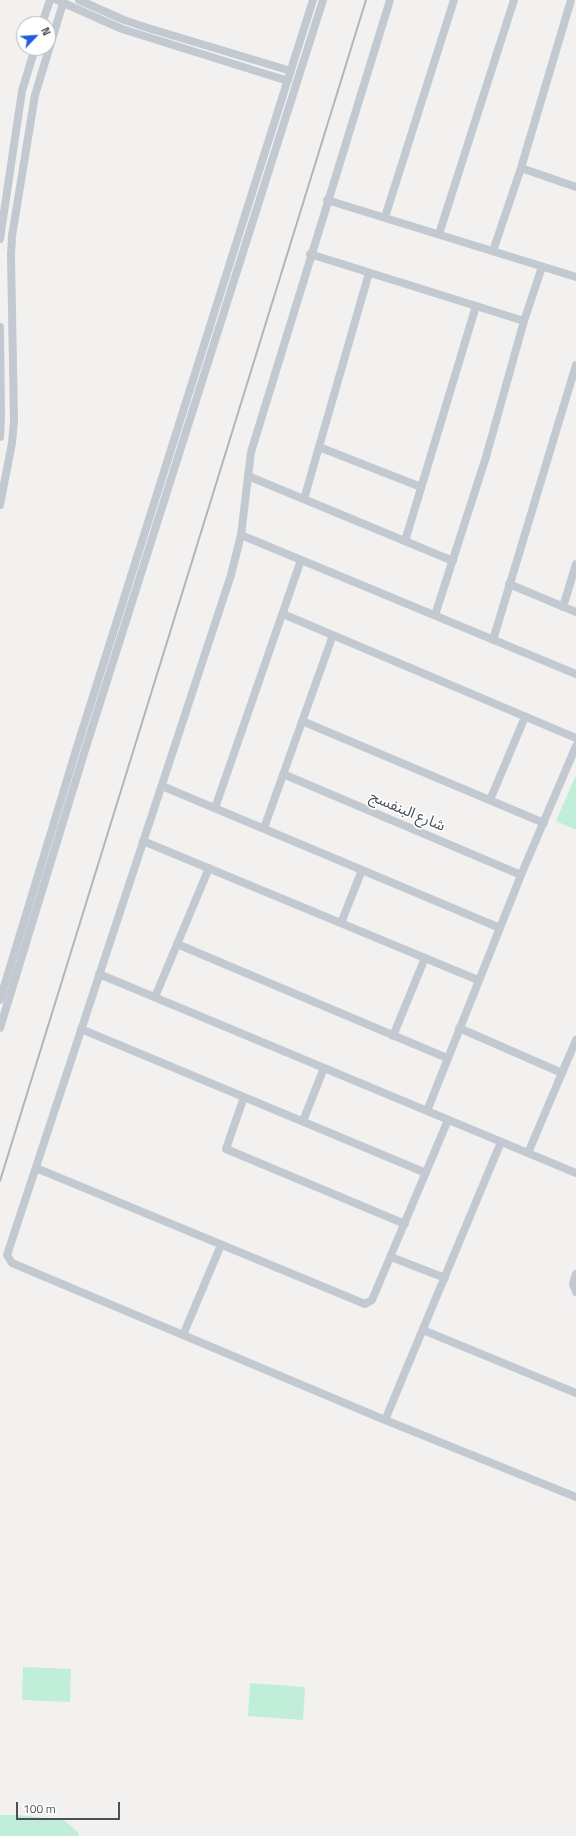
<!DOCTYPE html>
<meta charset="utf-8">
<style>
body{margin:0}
#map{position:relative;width:576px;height:1836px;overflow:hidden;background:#f3f1f0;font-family:"Titillium Web",sans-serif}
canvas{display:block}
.north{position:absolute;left:16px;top:16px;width:40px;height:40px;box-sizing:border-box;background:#fff;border:1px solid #b6b9be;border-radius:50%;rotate:65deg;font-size:11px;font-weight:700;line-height:16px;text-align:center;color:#49515d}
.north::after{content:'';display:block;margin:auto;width:14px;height:18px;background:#1f5cde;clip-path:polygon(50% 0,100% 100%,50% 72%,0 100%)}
.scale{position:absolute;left:16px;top:1802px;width:104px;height:18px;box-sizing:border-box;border:2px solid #49515d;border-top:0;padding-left:5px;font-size:12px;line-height:14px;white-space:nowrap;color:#49515d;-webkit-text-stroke:3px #fff;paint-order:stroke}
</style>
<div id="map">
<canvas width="576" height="1836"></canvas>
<div class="north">N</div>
<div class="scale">100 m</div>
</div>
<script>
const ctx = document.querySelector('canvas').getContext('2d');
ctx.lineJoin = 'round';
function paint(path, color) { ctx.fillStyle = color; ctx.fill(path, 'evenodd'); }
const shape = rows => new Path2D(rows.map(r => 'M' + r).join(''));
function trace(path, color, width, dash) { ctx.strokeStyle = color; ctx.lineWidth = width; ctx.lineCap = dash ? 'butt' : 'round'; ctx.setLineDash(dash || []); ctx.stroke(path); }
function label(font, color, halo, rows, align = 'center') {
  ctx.font = font + ' "Titillium Web","Noto Sans Arabic",sans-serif'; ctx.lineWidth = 3.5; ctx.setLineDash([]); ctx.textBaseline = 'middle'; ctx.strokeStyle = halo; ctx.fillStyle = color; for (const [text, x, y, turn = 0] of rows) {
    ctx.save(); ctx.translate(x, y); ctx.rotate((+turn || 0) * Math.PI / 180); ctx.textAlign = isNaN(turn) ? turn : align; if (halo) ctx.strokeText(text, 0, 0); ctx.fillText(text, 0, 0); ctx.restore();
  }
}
const green = shape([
 [576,775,576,830,556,821],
 [23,1667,71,1669,70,1702,22,1700],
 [250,1683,305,1687,303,1720,248,1716],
 [1,1815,18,1815,64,1820,78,1832,79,1836,0,1836,0,1816]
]);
const minor = shape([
 [57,0,122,29,288,81],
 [79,0,124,20,148,28,291,71],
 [390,0,251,452,241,535,231,575,7,1255,12,1263,385,1420,576,1497],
 [42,24,50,0],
 [521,168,576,187],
 [327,200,576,277],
 [385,217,454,0],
 [439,234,514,0],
 [0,239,22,91,35,48],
 [493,251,521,168,571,0],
 [310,254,524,321],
 [0,327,1,417,0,437],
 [319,447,421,487],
 [248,476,453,561],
 [304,499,369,273],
 [0,505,12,443,14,420,11,256,12,236,35,95,64,0],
 [241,535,576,674],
 [405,541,476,306],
 [509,584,576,612],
 [563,607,576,564],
 [283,614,576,738],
 [435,615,486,457,524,321,542,267],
 [493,640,576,365],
 [302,721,544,823],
 [283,774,521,875],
 [162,786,500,928],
 [490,800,525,717],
 [215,808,301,560],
 [264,828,333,635],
 [143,841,478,980],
 [341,923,362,870],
 [177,944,447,1058],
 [99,974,576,1173],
 [155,997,209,868],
 [0,1000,77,747,313,0],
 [0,1028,86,747,323,0],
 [459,1028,562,1073],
 [81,1029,426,1173],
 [393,1036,425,958],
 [244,1097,226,1149,405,1224],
 [427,1111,521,875,576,746],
 [303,1121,324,1068],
 [528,1153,576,1040],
 [36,1168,365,1304,372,1300,448,1120],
 [391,1257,445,1278],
 [576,1274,573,1284,576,1292],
 [423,1330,576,1393],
 [183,1335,221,1245],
 [385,1420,501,1142]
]);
const rail = shape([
 [0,1181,366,0]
]);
const streetNames = [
 ["شارع البنفسج",407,812,23]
];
paint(green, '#c1eed8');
trace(minor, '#c2c9d1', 8);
trace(rail, '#b3b5ba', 2);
label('15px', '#49515d', '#fff', streetNames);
</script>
